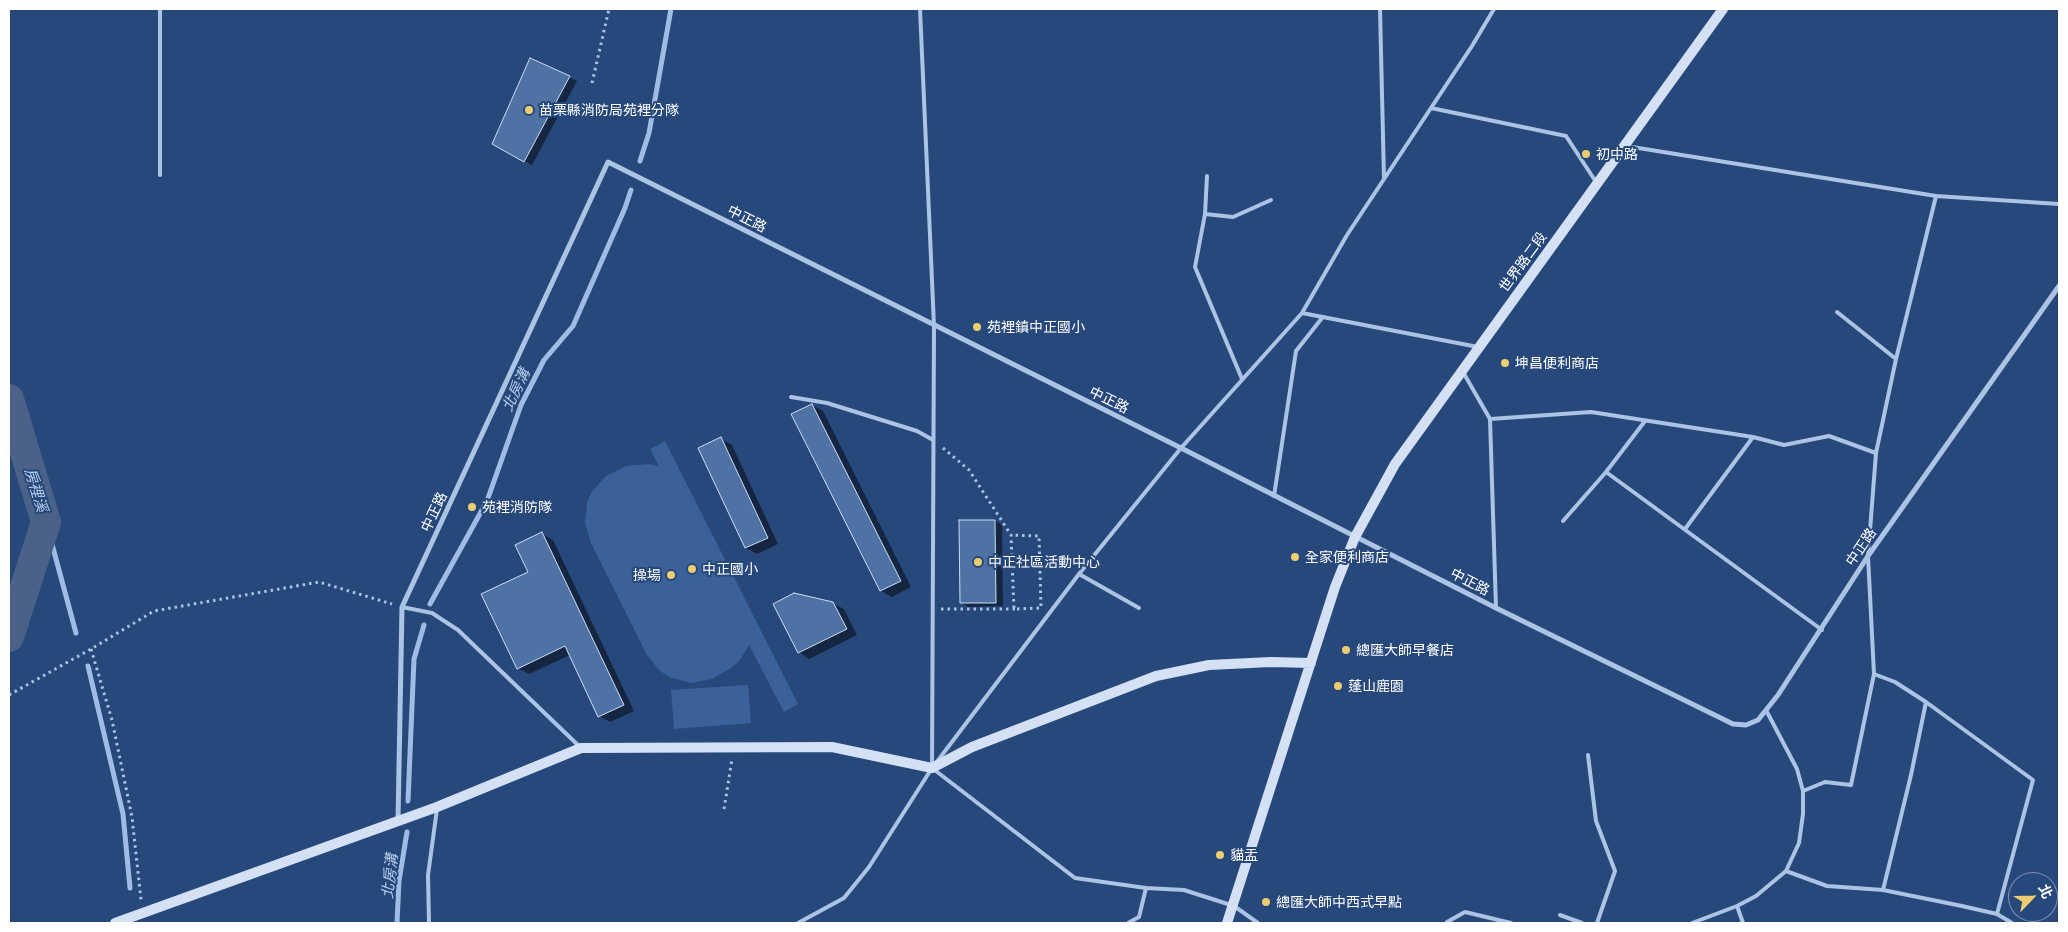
<!DOCTYPE html>
<meta charset="utf-8">
<style>
body{margin:0}
#map{position:relative;width:2068px;height:932px;overflow:hidden;background:#27487b;font-family:"Exo 2","Noto Sans TC",sans-serif}
canvas{display:block}
.frame{position:absolute;inset:0;border:10px solid #fff;pointer-events:none}
.north{position:absolute;left:2008px;top:872px;width:50px;height:50px;box-sizing:border-box;background:#27487b;border:1px solid #7d91b0;border-radius:50%;rotate:66deg;font-size:14px;font-weight:700;line-height:20px;text-align:center;color:#fff}
.north::after{content:'';display:block;margin:auto;width:18px;height:22px;background:#eccd71;clip-path:polygon(50% 0,100% 100%,50% 72%,0 100%)}
</style>
<div id="map">
<canvas width="2068" height="932"></canvas>
<div class="frame"></div>
<div class="north">北</div>
</div>
<script>
const ctx = document.querySelector('canvas').getContext('2d');
ctx.lineJoin = 'round';
function paint(path, color) { ctx.fillStyle = color; ctx.fill(path, 'evenodd'); }
const shape = rows => new Path2D(rows.map(r => 'M' + r).join(''));
function trace(path, color, width, dash) { ctx.strokeStyle = color; ctx.lineWidth = width; ctx.lineCap = dash ? 'butt' : 'round'; ctx.setLineDash(dash || []); ctx.stroke(path); }
function label(font, color, halo, rows, align = 'center') {
  ctx.font = font + ' "Exo 2","Noto Sans TC",sans-serif'; ctx.lineWidth = 4; ctx.setLineDash([]); ctx.textBaseline = 'middle'; ctx.strokeStyle = halo; ctx.fillStyle = color; for (const [text, x, y, turn = 0] of rows) {
    ctx.save(); ctx.translate(x, y); ctx.rotate((+turn || 0) * Math.PI / 180); ctx.textAlign = isNaN(turn) ? turn : align; if (halo) ctx.strokeText(text, 0, 0); ctx.fillText(text, 0, 0); ctx.restore();
  }
}
const green = shape([
 [665,441,798,704,784,712,749,645,739,661,731,668,712,679,691,683,670,677,660,671,647,655,591,543,585,523,587,503,591,493,606,476,626,466,648,464,659,466,650,449],
 [748,685,751,723,674,729,671,690]
]);
const shadow = shape([
 [531,59,577,81,532,165,493,144],
 [812,405,823,411,911,587,892,597,881,591,793,415],
 [721,439,732,445,778,544,757,554,746,548],
 [995,521,1002,525,1003,606,968,607,961,602],
 [542,534,553,540,634,711,610,722,599,716,570,655,529,674,518,668,529,572],
 [832,603,844,609,857,635,809,659,799,652]
]);
const stream = shape([
 [640,161,649,133,671,9],
 [46,522,76,633],
 [430,604,487,501,521,405,544,360,573,326,625,208,631,190],
 [88,666,123,814,130,888],
 [408,801,414,659,424,625],
 [397,923,399,881,407,832]
]);
const river = shape([
 [9,399,46,522,9,637]
]);
const building = shape([
 [530,58,570,76,524,162,492,144,530,58],
 [812,404,901,581,880,591,791,414,812,404],
 [721,437,768,538,745,548,698,448,721,437],
 [959,520,995,520,996,603,960,603,959,520],
 [542,532,624,705,598,717,565,646,517,669,481,594,528,572,515,545,542,532],
 [794,593,833,602,847,629,798,653,773,604,794,593]
]);
const path = shape([
 [592,83,609,9],
 [943,448,969,470,1011,535,1014,609,1041,608,1039,536,1011,535],
 [941,609,1015,609],
 [91,649,112,720,132,817,141,900],
 [9,695,91,649,154,611,319,582,392,604],
 [724,809,732,759]
]);
const lane = shape([
 [920,9,934,326,932,768,1075,878,1146,888,1184,890,1234,906,1258,923],
 [1380,9,1384,179],
 [1431,108,1566,136,1596,182],
 [1626,146,1936,196,2059,204],
 [160,175,160,9],
 [1207,176,1205,214,1195,267,1242,379],
 [1205,214,1233,217,1271,200],
 [1837,312,1896,359],
 [1302,313,1478,347],
 [1463,372,1490,419,1496,608],
 [791,397,827,403,917,431,933,440],
 [1490,419,1591,412,1753,437,1784,445,1829,436,1876,453],
 [1606,472,1822,630],
 [1274,496,1296,351,1322,318],
 [1563,521,1606,472,1645,421],
 [1685,529,1753,437],
 [1079,574,1139,608],
 [402,607,432,613,458,630,580,747],
 [1874,674,1895,682,1926,702,2033,780,1997,914],
 [1588,755,1596,821,1615,871,1597,923],
 [936,763,1079,574,1181,448,1302,313,1347,235,1472,46,1494,9],
 [1803,791,1825,782,1851,785,1874,674,1868,556,1876,453,1896,359,1936,196],
 [1786,871,1827,886,1883,890,1962,906,1997,914,2012,923],
 [1883,890,1911,775,1926,702],
 [1737,906,1743,923],
 [1560,915,1582,923],
 [1447,922,1465,912,1511,923],
 [429,923,428,875,437,809],
 [798,923,844,898,869,867,932,768],
 [1128,923,1139,917,1146,888],
 [1692,923,1737,906,1756,896,1786,871,1799,843,1803,814,1803,791,1797,769,1766,710]
]);
const street = shape([
 [398,820,402,607,608,162,1181,448,1496,608,1733,724,1746,725,1758,720,1778,695,1868,556,2059,286]
]);
const secondary = shape([
 [115,923,437,807,581,748,832,747,932,768,972,747,1156,676,1209,665,1271,662,1311,663],
 [1227,923,1335,587,1355,537,1395,464,1723,9]
]);
const markers = [
 [529,110,5,"#eccd71"],
 [1586,154,5,"#eccd71"],
 [977,327,5,"#eccd71"],
 [1505,363,5,"#eccd71"],
 [472,507,5,"#eccd71"],
 [1295,557,5,"#eccd71"],
 [978,562,5,"#eccd71"],
 [692,569,5,"#eccd71"],
 [671,575,5,"#eccd71"],
 [1346,650,5,"#eccd71"],
 [1338,686,5,"#eccd71"],
 [1220,855,5,"#eccd71"],
 [1266,902,5,"#eccd71"]
];
const poiNames = [
 ["苗栗縣消防局苑裡分隊",539,110],
 ["初中路",1596,154],
 ["苑裡鎮中正國小",987,327],
 ["坤昌便利商店",1515,363],
 ["苑裡消防隊",482,507],
 ["全家便利商店",1305,557],
 ["中正社區活動中心",988,562],
 ["中正國小",702,569],
 ["操場",661,575,"right"],
 ["總匯大師早餐店",1356,650],
 ["蓬山鹿園",1348,686],
 ["貓盂",1230,855],
 ["總匯大師中西式早點",1276,902]
];
const streetNames = [
 ["中正路",747,219,27],
 ["世界路二段",1523,262,-54],
 ["中正路",1109,400,26],
 ["中正路",434,512,-65],
 ["中正路",1861,547,-56],
 ["中正路",1470,582,27]
];
const waterNames = [
 ["北房溝",516,390,-65],
 ["房裡溪",36,490,73],
 ["北房溝",390,876,-84]
];
paint(green, '#3a6299');
paint(shadow, '#0007');
trace(stream, '#9fbde4', 5);
trace(river, '#4a6287', 30);
paint(building, '#4f72a4');
trace(building, '#cdddf3', 1);
trace(path, '#abc3e4', 3, [2.5, 4]);
trace(lane, '#abc3e4', 4);
trace(street, '#abc3e4', 5);
trace(secondary, '#d4e1f4', 10);
for (const [x, y, r, color] of markers) { const dot = new Path2D(); dot.arc(x, y, r, 0, 2 * Math.PI); ctx.fillStyle = color; ctx.fill(dot); trace(dot, '#27487b', 2); }
label('14px', '#fff', '#27487b', poiNames, 'left');
label('14px', '#fff', '#27487b', streetNames);
label('italic 15px', '#b6cdec', '#27487b', waterNames);
</script>
